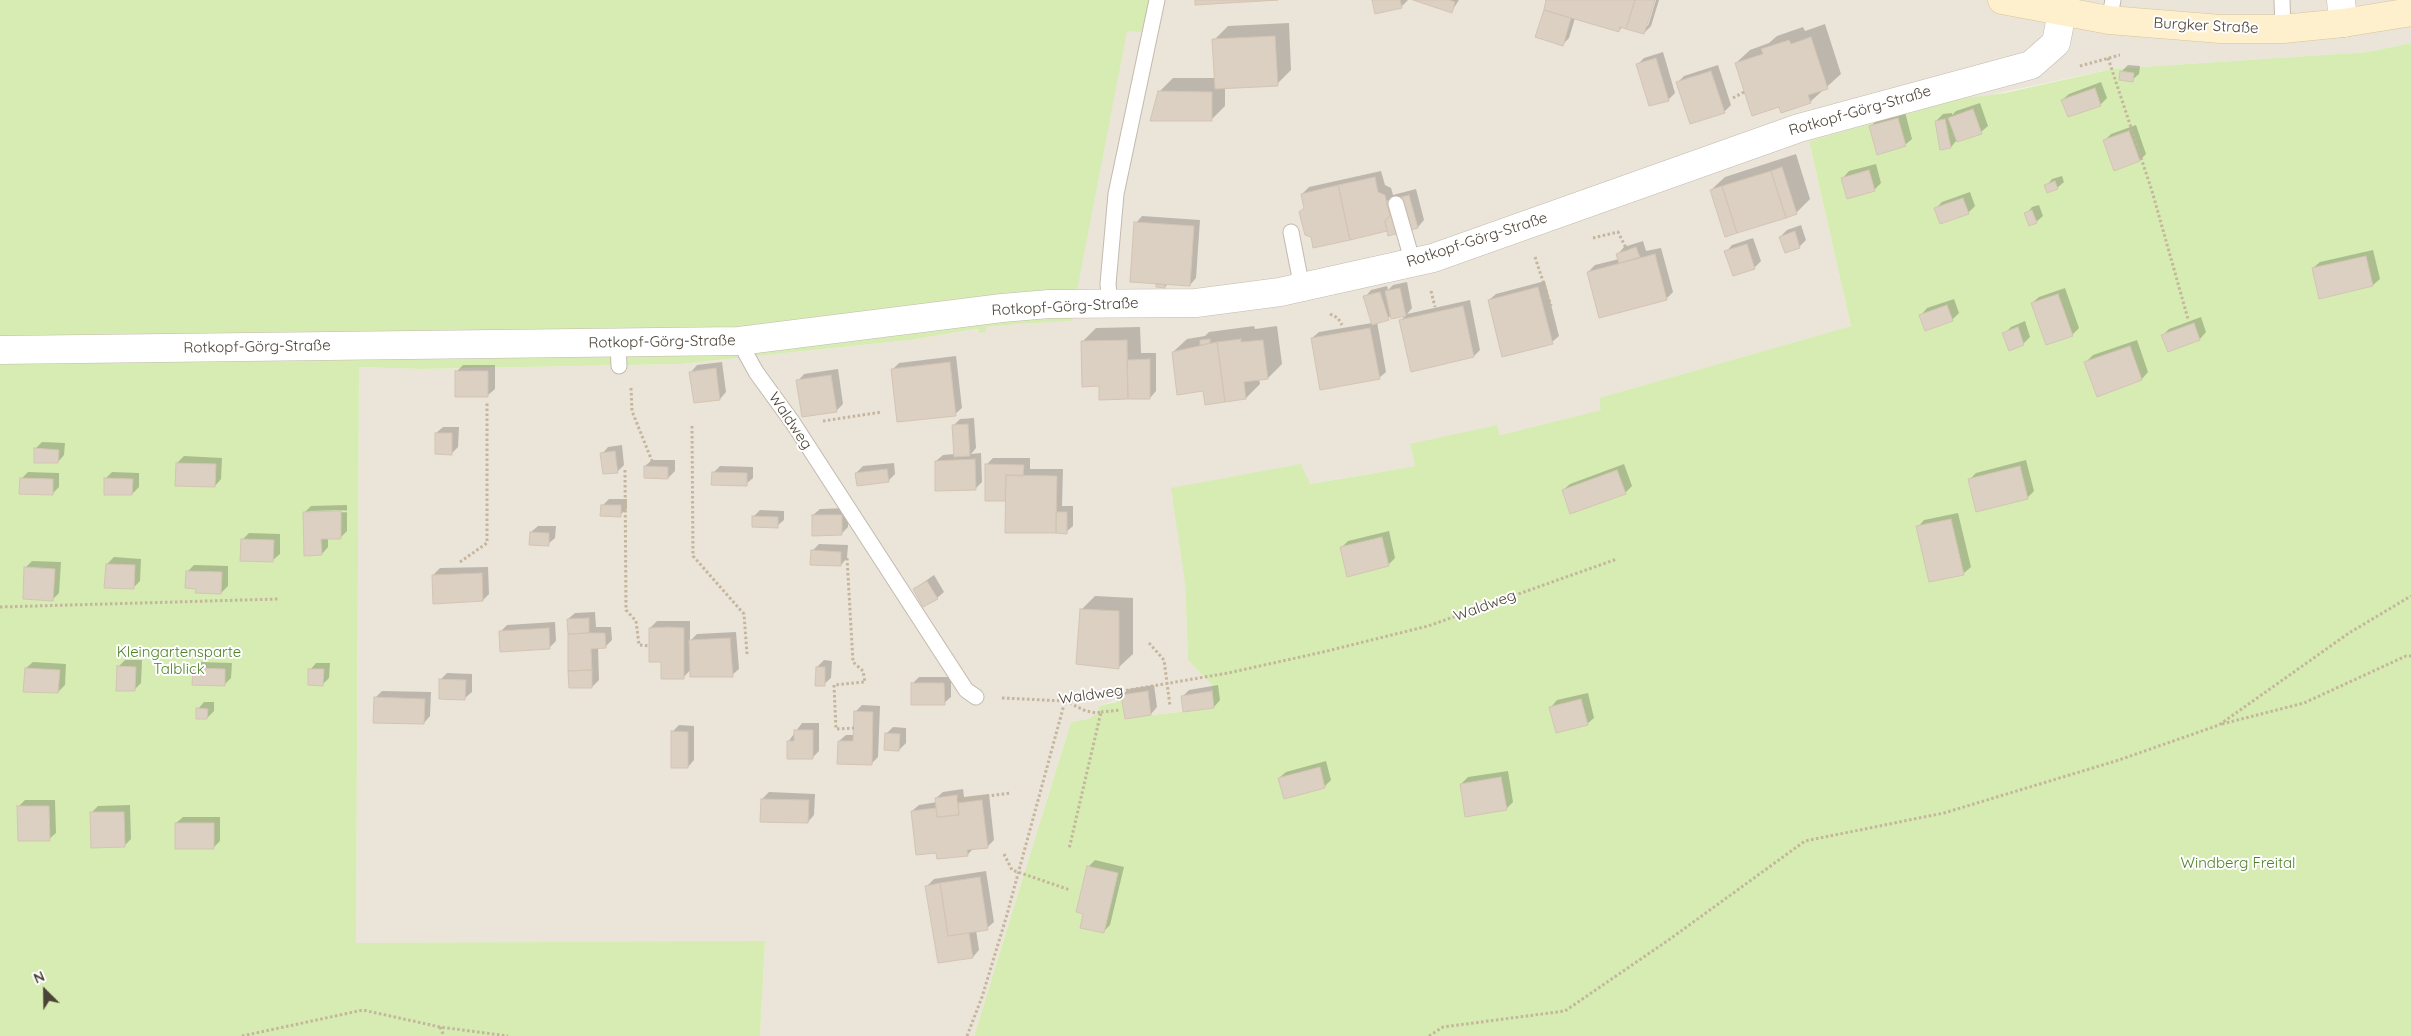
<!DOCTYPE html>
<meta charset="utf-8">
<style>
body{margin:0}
#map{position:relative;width:2411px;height:1036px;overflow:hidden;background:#f6f2eb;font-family:Quicksand,sans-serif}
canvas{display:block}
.north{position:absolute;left:20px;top:966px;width:50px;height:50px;-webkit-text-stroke:4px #fff;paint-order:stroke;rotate:337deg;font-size:14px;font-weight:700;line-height:20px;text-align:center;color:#4c4338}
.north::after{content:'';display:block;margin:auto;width:18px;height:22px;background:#4c4338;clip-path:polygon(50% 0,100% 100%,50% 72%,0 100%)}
</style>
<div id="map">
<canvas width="2411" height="1036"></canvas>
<div class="north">N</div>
</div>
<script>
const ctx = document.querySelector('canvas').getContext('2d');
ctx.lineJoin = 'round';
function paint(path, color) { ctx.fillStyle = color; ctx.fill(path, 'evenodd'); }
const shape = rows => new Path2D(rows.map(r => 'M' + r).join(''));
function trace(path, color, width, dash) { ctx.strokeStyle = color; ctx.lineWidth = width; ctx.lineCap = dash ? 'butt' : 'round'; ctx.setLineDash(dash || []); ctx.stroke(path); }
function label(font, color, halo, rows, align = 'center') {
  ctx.font = font + ' Quicksand,sans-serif'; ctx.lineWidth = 4; ctx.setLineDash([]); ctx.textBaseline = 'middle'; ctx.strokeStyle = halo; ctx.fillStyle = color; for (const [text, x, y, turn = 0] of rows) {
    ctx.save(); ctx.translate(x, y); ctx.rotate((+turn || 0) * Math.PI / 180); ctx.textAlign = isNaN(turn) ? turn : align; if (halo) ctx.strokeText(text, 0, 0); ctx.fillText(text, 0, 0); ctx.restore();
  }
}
const residential = shape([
 [1055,0,2411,0,2411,43,2368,52,2112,69,1939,106,1809,141,1851,326,1599,398,1602,410,1500,435,1497,425,1410,445,1415,466,1309,484,1301,464,1185,582,1188,660,1212,685,1214,708,1151,715,1148,691,1099,706,1097,713,1088,719,1071,722,974,1036,760,1036,765,942,356,943,359,367,422,369,680,364,909,340,975,329,986,332,985,327,1019,324,1070,321]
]);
const green = shape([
 [0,0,1150,0,1141,32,1127,31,1071,321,1019,324,986,327,986,332,979,333,978,329,975,329,909,340,680,364,422,369,359,367,356,943,765,941,760,1036,0,1036],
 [2411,43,2411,1036,974,1036,1071,722,1088,719,1097,713,1099,706,1116,702,1121,695,1148,691,1152,715,1214,708,1212,685,1188,660,1185,582,1171,488,1301,464,1310,484,1415,466,1410,444,1497,425,1500,435,1601,410,1599,398,1851,326,1809,141,1960,99,2005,93,2112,69,2368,52]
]);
const shadow = shape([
 [1374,0,1408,0,1401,7],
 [1414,0,1459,0,1451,12],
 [1548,0,1653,0,1645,26,1648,26,1656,0,1659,0,1651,26,1644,33,1623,26,1619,31,1575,18,1569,38,1562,45,1536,36],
 [1289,23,1291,70,1277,84,1225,87,1225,106,1211,120,1159,92,1173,78,1216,78,1214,40,1228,26],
 [1825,24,1841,74,1810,102,1779,106,1736,63,1750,50,1769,43,1777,36,1803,27,1805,31],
 [1663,52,1675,93,1669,99,1650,105,1638,64,1644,58],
 [1718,65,1731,105,1724,112,1678,82,1684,76],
 [2128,65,2140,66,2139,74,2132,80,2121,72],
 [2101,82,2107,98,2100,105,2062,100,2069,94],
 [1980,103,1988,126,1981,132,1956,141,1951,147,1936,121,1943,114,1952,113,1952,115,1956,111],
 [1905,112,1912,139,1905,145,1871,126,1878,119],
 [2136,125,2146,154,2140,160,2104,141,2111,134],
 [1796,154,1810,199,1796,213,1711,190,1725,177],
 [1876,164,1881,183,1874,190,1843,178,1849,171],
 [1381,171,1385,185,1391,188,1393,195,1416,189,1424,220,1418,227,1388,230,1314,246,1302,194,1309,187],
 [2062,176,2064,182,2057,188,2046,186,2052,179],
 [1970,192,1975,206,1968,213,1936,208,1942,202],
 [2039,205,2043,216,2036,222,2026,214,2032,207],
 [1142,216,1200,220,1196,278,1190,285,1168,284,1165,287,1157,286,1136,223],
 [1801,225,1806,240,1799,247,1780,237,1787,230],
 [1753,238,1761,261,1755,267,1734,275,1726,252,1732,245],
 [1643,241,1646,251,1661,248,1673,292,1666,299,1588,272,1595,265,1619,259,1618,254,1624,247],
 [2373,250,2380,279,2373,285,2313,268,2320,262],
 [1545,281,1559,336,1552,342,1489,300,1496,294],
 [1407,282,1412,308,1407,314,1470,300,1480,350,1474,356,1401,320,1406,315,1392,318,1391,316,1377,322,1386,372,1379,378,1312,338,1319,332,1372,323,1365,297,1371,290,1387,286,1388,290,1393,285],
 [2065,288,2079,328,2073,334,2047,344,2032,303,2039,297],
 [1954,299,1959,313,1952,320,1921,315,1927,308],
 [2201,317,2206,332,2200,339,2168,350,2163,335,2169,329],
 [2025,321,2030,337,2023,344,2004,334,2011,327],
 [1254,326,1255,329,1277,326,1282,364,1268,378,1259,379,1260,384,1246,398,1204,390,1173,352,1187,339,1205,336,1209,332],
 [1140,327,1141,353,1156,353,1156,391,1150,398,1100,385,1082,342,1096,328],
 [2137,340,2148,372,2142,379,2098,395,2086,362,2093,355],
 [956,356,962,408,955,414,892,370,899,363],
 [722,362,726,392,720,399,691,372,697,365],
 [463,365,495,365,495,389,488,395,456,372],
 [838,369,843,404,836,411,798,381,804,374],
 [974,418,976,448,971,454,981,453,982,482,975,489,936,461,943,455,955,454,953,426,960,419],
 [443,427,459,427,458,447,451,454,436,433],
 [42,442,65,443,64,455,58,462,35,449],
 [622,445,624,465,617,472,602,454,608,447],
 [184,456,222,458,221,479,215,486,177,463],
 [993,458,1030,458,1030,469,1063,469,1062,506,1073,506,1073,526,1066,532,1007,500,986,500,987,464],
 [652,460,675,460,675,471,668,478,645,466],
 [2026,460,2034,491,2027,498,1969,480,1976,473],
 [894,463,895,474,888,481,856,473,863,466],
 [1624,464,1632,486,1625,493,1563,490,1570,484],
 [720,466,753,467,753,478,746,484,713,473],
 [28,472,59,473,59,487,52,494,21,479],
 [112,472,139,473,139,487,132,494,105,479],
 [609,499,627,499,627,509,620,515,602,506],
 [347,505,347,531,341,537,328,538,328,547,322,554,304,513,311,506],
 [347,510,347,512,309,513,309,511],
 [848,508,848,527,841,534,813,515,820,509],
 [760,510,784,511,784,520,777,526,753,517],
 [1958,513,1971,567,1964,573,1930,581,1918,527,1924,520],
 [538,526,556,526,555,538,548,544,531,532],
 [1389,531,1395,558,1388,565,1341,548,1348,541],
 [249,533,280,534,280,554,273,560,242,540],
 [819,544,848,545,847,558,841,565,812,551],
 [114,557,141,559,140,581,133,588,107,564],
 [32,561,61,562,59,593,52,600,25,568],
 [194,565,228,566,228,586,221,593,197,588,187,572],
 [488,567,489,594,483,600,433,575,440,568],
 [934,575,944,592,937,598,914,589],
 [1095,596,1133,598,1133,654,1119,667,1081,610],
 [595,612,596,627,611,627,612,640,605,647,598,647,599,680,592,687,568,619,575,613],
 [657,621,690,621,690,641,697,634,736,632,739,669,732,675,691,669,683,678,662,661,650,628],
 [555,622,556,641,549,648,500,632,507,625],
 [125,660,142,660,141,683,134,690,118,667],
 [824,660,832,661,831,678,824,684,817,667],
 [33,662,66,664,65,685,58,692,26,668],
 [201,662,232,663,231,678,224,685,194,668],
 [316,663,330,663,329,678,323,684,310,670],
 [447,673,472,674,472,692,465,698,440,680],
 [919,677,951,677,951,697,944,703,912,684],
 [1154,685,1157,707,1151,714,1122,695,1129,689],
 [1218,685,1220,700,1214,707,1182,697,1189,690],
 [382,691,431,692,430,716,424,723,375,698],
 [1588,693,1594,718,1587,724,1551,707,1557,700],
 [204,702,214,702,214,711,207,718,198,709],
 [862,705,880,706,878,757,871,764,839,741,846,735,854,735,855,712],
 [802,723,819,723,819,751,812,758,788,742],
 [679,725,694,726,694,760,688,767,672,732],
 [893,727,906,728,906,743,899,750,886,734],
 [1326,761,1331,780,1324,787,1279,778,1286,772],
 [1508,771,1513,802,1506,809,1461,784,1468,777],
 [963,789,964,797,989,794,994,840,987,847,974,848,967,855,937,852,912,811,919,805,937,802,936,798,943,792],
 [769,792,815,794,814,815,808,822,762,799],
 [25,800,55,800,56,833,49,839,18,807],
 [130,805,131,839,124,846,91,813,98,806],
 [183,817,220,817,220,841,213,848,176,823],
 [1095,860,1124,867,1110,925,1103,932,1085,913,1088,867],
 [986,871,994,922,987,928,976,930,979,950,973,957,939,962,927,886,934,879]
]);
const building = shape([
 [1195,0,1278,0,1195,5,1195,0],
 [1372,0,1400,0,1402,8,1375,14,1372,0],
 [1413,0,1449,0,1455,2,1452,13,1413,0],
 [1546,0,1635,0,1626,29,1620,27,1619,32,1544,10,1546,0],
 [1635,0,1655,0,1644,34,1626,29,1635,0],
 [1544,10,1571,18,1563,46,1535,37,1544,10],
 [1275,36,1278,86,1215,89,1212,39,1275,36],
 [1811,37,1828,89,1808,95,1811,103,1781,113,1779,107,1752,116,1735,63,1763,54,1761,49,1789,40,1791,44,1811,37],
 [1656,58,1669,101,1649,106,1636,64,1656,58],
 [1711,71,1725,113,1690,124,1676,82,1711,71],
 [2120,71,2134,73,2133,82,2119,80,2120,71],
 [2095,88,2101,106,2068,117,2061,100,2095,88],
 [1158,91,1212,92,1212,121,1150,121,1158,91],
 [1973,109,1982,134,1957,142,1948,118,1973,109],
 [1898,118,1906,146,1877,155,1869,126,1898,118],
 [1945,119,1951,148,1940,150,1935,121,1945,119],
 [2129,131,2140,161,2114,171,2103,140,2129,131],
 [1782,167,1797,214,1786,218,1771,171,1782,167],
 [1869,170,1875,191,1847,199,1841,178,1869,170],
 [1771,171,1786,218,1737,233,1722,186,1771,171],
 [1375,177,1378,192,1385,195,1387,204,1390,215,1385,221,1387,231,1350,240,1338,185,1375,177],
 [2055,181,2058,189,2047,193,2044,185,2055,181],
 [1338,185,1350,240,1313,248,1311,237,1305,235,1299,212,1304,208,1301,194,1338,185],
 [1722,186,1737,233,1725,237,1710,190,1722,186],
 [1409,195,1418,228,1388,236,1385,221,1390,215,1386,201,1409,195],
 [1963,198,1969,214,1940,224,1934,208,1963,198],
 [2032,210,2037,223,2029,226,2024,213,2032,210],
 [1134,222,1194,226,1190,286,1130,282,1134,222],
 [1795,231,1800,248,1785,253,1779,237,1795,231],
 [1747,244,1755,269,1733,276,1724,251,1747,244],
 [1636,247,1640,257,1619,263,1616,254,1636,247],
 [1655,254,1667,300,1599,318,1587,272,1655,254],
 [2366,256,2373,286,2319,299,2312,268,2366,256],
 [1156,284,1165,285,1165,288,1156,287,1156,284],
 [1538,287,1553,344,1502,357,1488,300,1538,287],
 [1400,288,1406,316,1391,319,1385,291,1400,288],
 [1380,292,1389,320,1372,325,1363,296,1380,292],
 [2058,294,2073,336,2046,345,2031,303,2058,294],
 [1947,305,1953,321,1925,331,1919,315,1947,305],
 [1463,306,1474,357,1411,372,1399,320,1463,306],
 [2194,323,2200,340,2168,352,2161,335,2194,323],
 [2018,327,2024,345,2009,351,2002,333,2018,327],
 [1370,328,1380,379,1320,390,1311,338,1370,328],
 [1210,339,1210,343,1200,345,1200,340,1210,339],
 [1241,339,1241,342,1263,340,1268,379,1244,382,1246,399,1225,402,1217,342,1241,339],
 [1127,340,1128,399,1099,400,1099,386,1082,387,1081,341,1127,340],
 [1217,342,1225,402,1205,405,1203,391,1177,395,1172,352,1217,342],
 [2130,346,2142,380,2097,397,2084,362,2130,346],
 [1150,359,1150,399,1128,399,1127,360,1150,359],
 [950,362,956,416,897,422,891,369,950,362],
 [716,368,720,400,694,403,689,372,716,368],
 [455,371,488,371,488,397,455,397,455,371],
 [831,375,837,412,802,417,796,380,831,375],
 [968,424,970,456,954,457,952,425,968,424],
 [435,433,452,433,452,455,435,454,435,433],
 [34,448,59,450,58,463,34,463,34,448],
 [615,451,618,473,603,474,600,453,615,451],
 [975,459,976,490,935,491,935,461,975,459],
 [176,463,216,464,215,487,175,486,176,463],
 [985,464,1024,465,1023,476,1006,475,1005,501,985,501,985,464],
 [644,466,668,467,668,479,644,478,644,466],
 [2020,466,2028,499,1976,512,1968,479,2020,466],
 [887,469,889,482,857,486,855,473,887,469],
 [1617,470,1626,494,1570,514,1562,490,1617,470],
 [712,472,747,473,747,486,711,485,712,472],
 [1006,475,1057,476,1056,533,1005,533,1006,475],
 [20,478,53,479,53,495,19,494,20,478],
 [104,478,133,479,132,495,104,495,104,478],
 [601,505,621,505,621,517,600,516,601,505],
 [341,511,341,539,321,539,322,555,304,556,303,512,341,511],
 [1056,512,1067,512,1067,534,1056,533,1056,512],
 [812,515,842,515,842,535,812,536,812,515],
 [752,516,778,517,778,528,752,527,752,516],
 [1951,519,1964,575,1929,582,1916,526,1951,519],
 [530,532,549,533,549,546,529,545,530,532],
 [1382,537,1389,566,1347,577,1340,547,1382,537],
 [241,539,274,540,273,562,240,561,241,539],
 [811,550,841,552,841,566,810,565,811,550],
 [106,564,135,565,134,589,104,588,106,564],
 [24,567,55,569,53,601,23,599,24,567],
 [186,571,222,572,221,594,195,593,196,589,185,588,186,571],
 [482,573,483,601,433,604,432,575,482,573],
 [927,581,938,599,923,607,913,589,927,581],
 [1080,609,1119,611,1119,669,1076,664,1080,609],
 [589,618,589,633,568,634,567,619,589,618],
 [669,627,684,628,684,679,661,679,661,662,649,662,649,628,669,627],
 [549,628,550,649,500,652,499,631,549,628],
 [589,633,605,633,606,648,591,649,592,670,568,671,568,634,589,633],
 [730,638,733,677,690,677,689,640,730,638],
 [117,666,136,667,135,691,116,691,117,666],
 [816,667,825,667,825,686,815,686,816,667],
 [25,668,60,670,58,693,23,692,25,668],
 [193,668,225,669,225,686,192,685,193,668],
 [308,669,324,669,323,686,308,685,308,669],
 [592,670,592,688,569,688,568,671,592,670],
 [439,679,466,680,465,700,439,699,439,679],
 [911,683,944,683,945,705,911,705,911,683],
 [1148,691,1151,715,1125,719,1121,695,1148,691],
 [1212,691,1214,708,1183,712,1181,696,1212,691],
 [374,697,425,699,424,724,373,723,374,697],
 [1581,699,1588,725,1556,733,1549,707,1581,699],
 [196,708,208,709,207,719,196,719,196,708],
 [854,711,873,712,872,765,837,764,838,741,853,741,854,711],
 [794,730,813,730,813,759,787,759,787,741,794,741,794,730],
 [671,731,688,732,688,768,671,768,671,731],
 [885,733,900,734,899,751,884,750,885,733],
 [1320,767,1325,788,1284,799,1278,778,1320,767],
 [1501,777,1507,810,1465,817,1460,784,1501,777],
 [957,795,959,815,937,817,935,798,957,795],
 [761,799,809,800,808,823,760,822,761,799],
 [982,800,988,848,967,850,968,856,937,859,936,853,916,855,911,811,936,808,937,817,959,815,958,803,982,800],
 [17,806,49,806,50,841,18,841,17,806],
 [90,812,124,812,125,847,91,848,90,812],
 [175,823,214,823,214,849,175,849,175,823],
 [1087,866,1118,873,1104,933,1080,928,1083,914,1076,912,1087,866],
 [980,877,988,930,948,936,940,883,980,877],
 [940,883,948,936,969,933,973,958,938,963,925,886,940,883]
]);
const path = shape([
 [2108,58,2152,191,2188,319],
 [2080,66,2120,55],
 [1733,98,1744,92],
 [1593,238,1618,232,1627,250],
 [1535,257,1551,306],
 [1431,291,1435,307],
 [1330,314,1338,318,1342,325],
 [631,388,632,411,652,461],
 [823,421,882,412],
 [692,426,693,556,744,614,747,654],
 [625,470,626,610,636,621,639,645,649,646],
 [847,558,853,662,863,671,865,682,834,685,836,729,854,728],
 [460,562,487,543,487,402],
 [0,607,279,599],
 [1149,643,1164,660,1170,706],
 [1002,698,1065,701,1228,673,1323,652,1428,626,1617,559],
 [1065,701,1086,711,1097,713,1101,712,1069,849],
 [1101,712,1120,710],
 [2222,724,2304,703,2406,656,2411,656],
 [957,800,1011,793],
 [1004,854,1012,870,1070,890],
 [440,1027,444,1036],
 [242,1036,363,1010,440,1027,508,1036],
 [967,1036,982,997,1006,918,1065,701],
 [1429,1036,1443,1027,1565,1011,1670,939,1805,841,1944,813,2119,760,2219,725,2349,633,2411,596]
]);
const service = shape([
 [2282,0,2283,29],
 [2109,20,2113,0],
 [1396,204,1413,263],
 [1291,232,1302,288],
 [1110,303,1108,284,1116,194,1157,0],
 [739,341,756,372,793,423,966,690,976,697],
 [618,342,619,366]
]);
const minor = shape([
 [2341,0,2343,23],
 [0,350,739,341,1002,308,1049,304,1196,303,1280,292,1433,258,1799,128,2031,65,2056,43,2062,12]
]);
const secondary = shape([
 [2002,0,2109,20,2221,29,2283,29,2343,23,2411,12]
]);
const streetNames = [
 ["Burgker Straße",2206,26,3],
 ["Rotkopf-Görg-Straße",1860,111,-16],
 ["Rotkopf-Görg-Straße",1477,240,-18],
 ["Rotkopf-Görg-Straße",1065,307,-3],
 ["Rotkopf-Görg-Straße",662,342,-1],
 ["Rotkopf-Görg-Straße",257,347,-1],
 ["Waldweg",790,421,56],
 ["Waldweg",1485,606,-20],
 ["Waldweg",1091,695,-8]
];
const parkNames = [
 ["Kleingartensparte",179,652],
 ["Talblick",179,669],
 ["Windberg Freital",2238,863]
];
paint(residential, '#ebe4d9');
paint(green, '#d6ecb3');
paint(shadow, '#0003');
paint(building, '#dcd0c3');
trace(building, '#d4c5b3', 1);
trace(service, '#c3baad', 17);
trace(minor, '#c3baad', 29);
trace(secondary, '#d8c499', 29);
trace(path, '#c5b59d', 3, [2.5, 2.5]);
trace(service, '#fff', 15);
trace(minor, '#fff', 28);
trace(secondary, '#fff0cd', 28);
label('15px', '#4c4338', '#fff', streetNames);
label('15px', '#4f8227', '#fff', parkNames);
</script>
